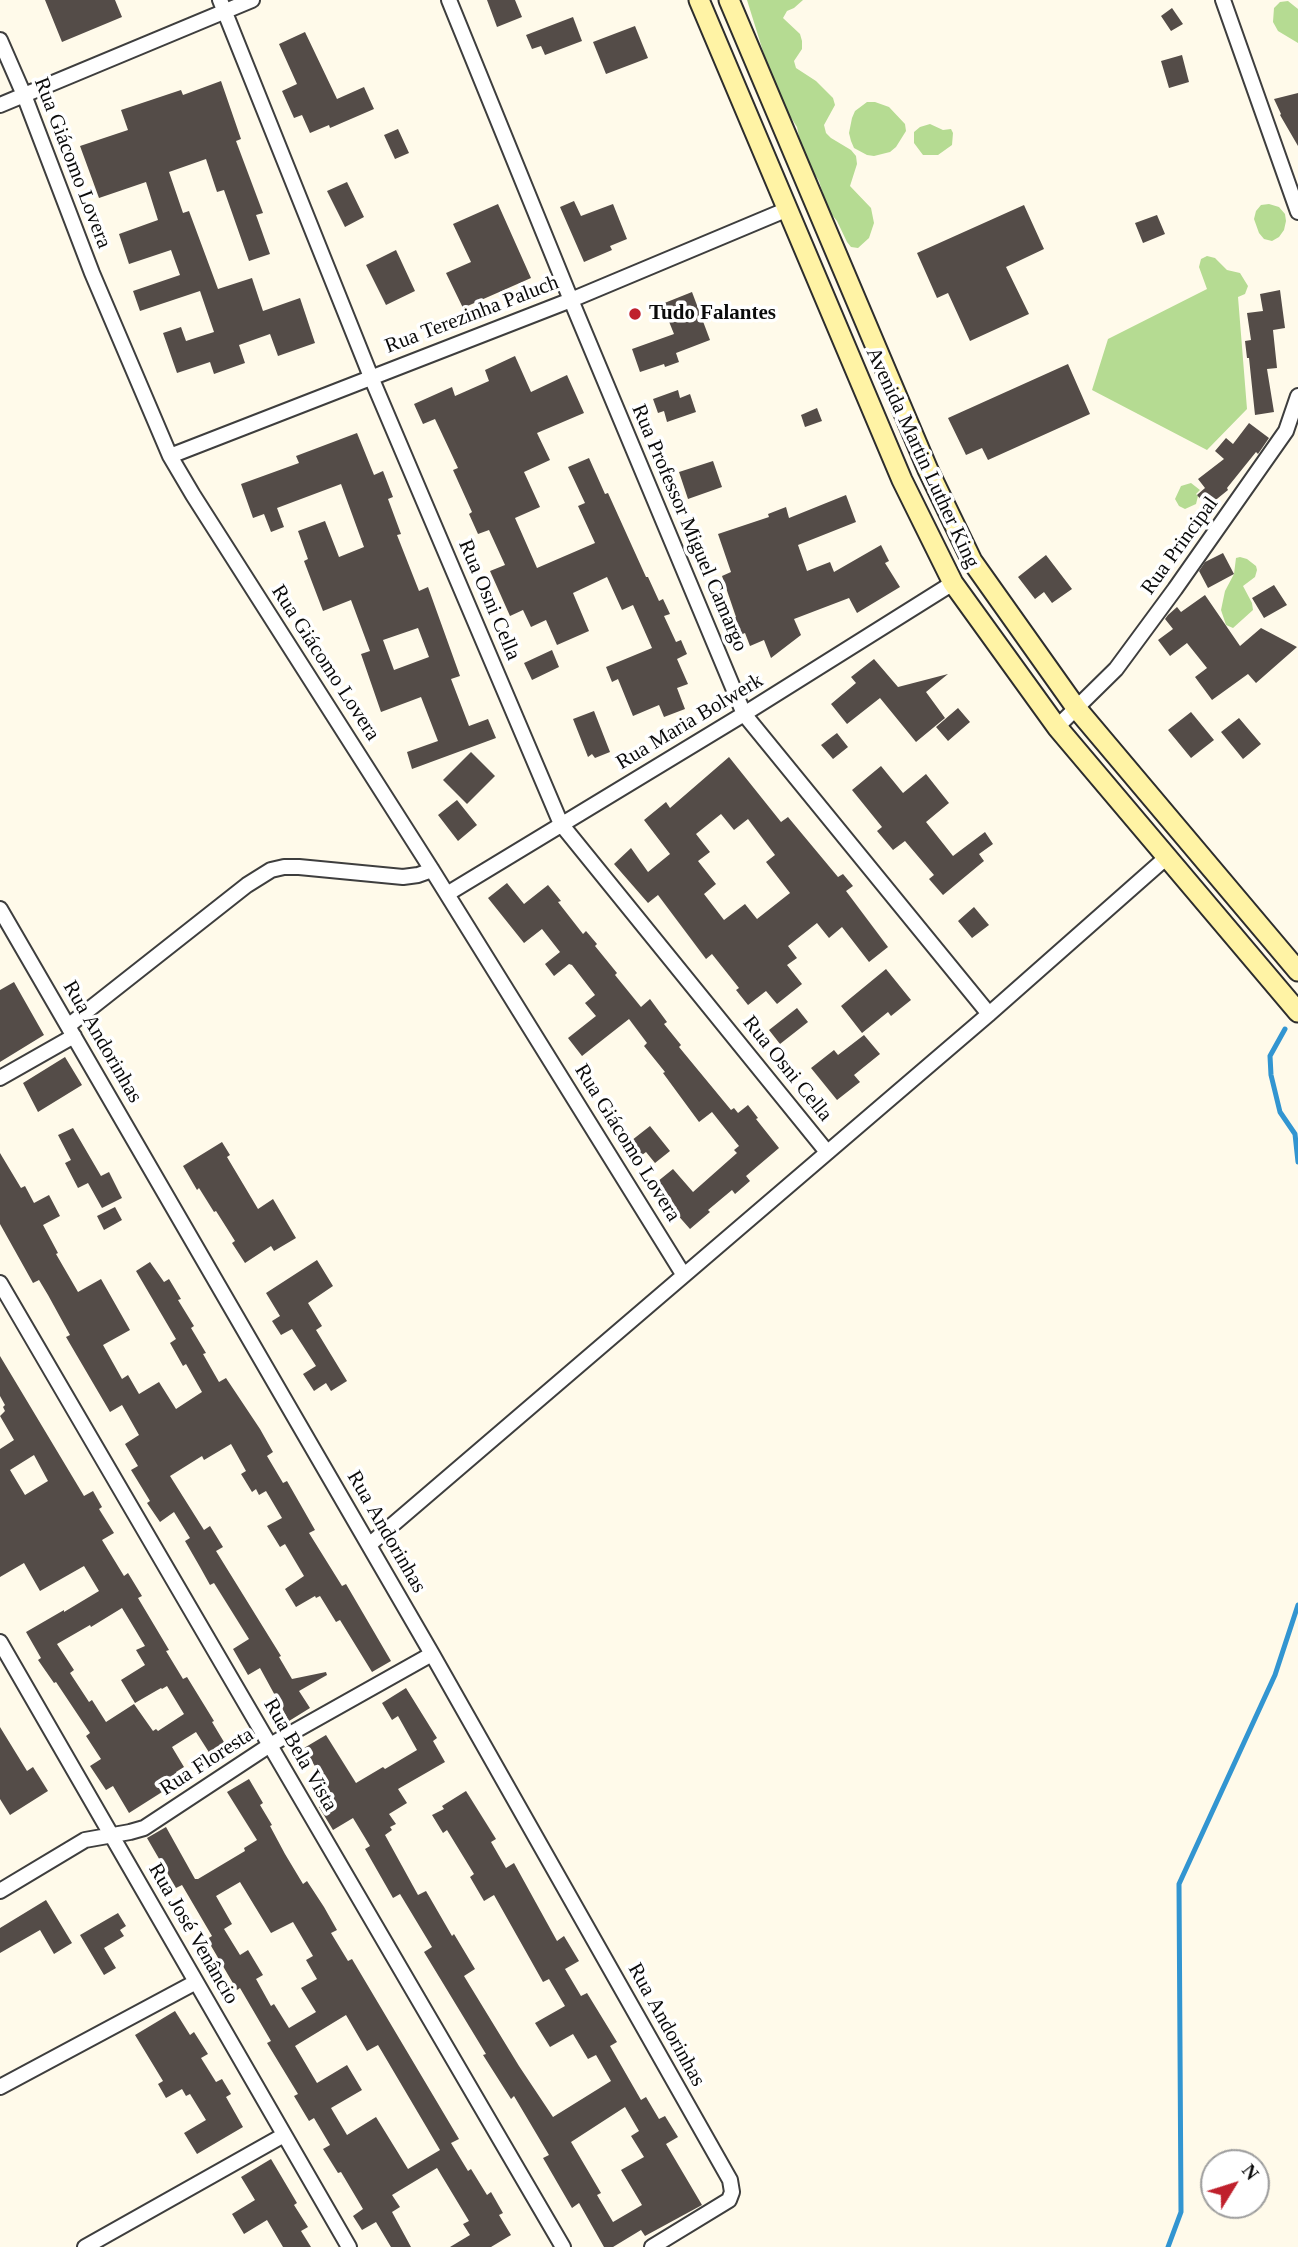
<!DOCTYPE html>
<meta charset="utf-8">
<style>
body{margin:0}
#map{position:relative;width:1298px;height:2247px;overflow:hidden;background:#fffaea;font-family:"Times New Roman",serif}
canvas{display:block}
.north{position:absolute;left:1200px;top:2149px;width:70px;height:70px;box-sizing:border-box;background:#fff;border:2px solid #9d9d9d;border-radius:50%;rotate:52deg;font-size:19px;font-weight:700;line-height:28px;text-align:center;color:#0b0b0b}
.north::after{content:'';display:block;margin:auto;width:24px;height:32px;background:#bf202c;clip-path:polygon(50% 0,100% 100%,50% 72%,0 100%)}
</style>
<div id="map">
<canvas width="1298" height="2247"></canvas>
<div class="north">N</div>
</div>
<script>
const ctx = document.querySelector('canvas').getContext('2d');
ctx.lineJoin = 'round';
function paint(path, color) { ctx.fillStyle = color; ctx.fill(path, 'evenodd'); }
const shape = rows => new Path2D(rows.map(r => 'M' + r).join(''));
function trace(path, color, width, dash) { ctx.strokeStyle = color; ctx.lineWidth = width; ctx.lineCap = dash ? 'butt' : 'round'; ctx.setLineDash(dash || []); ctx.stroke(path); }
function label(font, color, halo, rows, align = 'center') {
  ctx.font = font + ' "Times New Roman",serif'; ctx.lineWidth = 7; ctx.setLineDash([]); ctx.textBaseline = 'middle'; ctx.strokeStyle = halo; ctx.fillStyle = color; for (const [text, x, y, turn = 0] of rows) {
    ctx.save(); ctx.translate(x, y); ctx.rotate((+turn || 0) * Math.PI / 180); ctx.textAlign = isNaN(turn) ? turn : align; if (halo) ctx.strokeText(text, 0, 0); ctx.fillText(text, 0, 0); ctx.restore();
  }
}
const forest = shape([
 [747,0,803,0,794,8,787,11,783,18,800,34,802,41,802,49,794,61,796,68,816,81,833,98,835,105,824,125,826,133,831,138,851,150,856,156,857,164,850,186,871,208,874,223,869,238,858,248,851,247,847,242,837,221,828,210,819,181,803,156,797,127,777,96],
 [1288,1,1298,9,1298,43,1278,31,1273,22,1274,8,1280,2],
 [867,102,875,102,889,107,905,124,906,131,896,147,890,152,874,156,867,155,854,148,851,141,849,133,852,118,855,111],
 [930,124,943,130,951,129,953,133,952,145,938,155,923,155,914,143,914,132,920,127],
 [1269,204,1279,207,1285,214,1286,221,1284,230,1279,237,1272,241,1264,239,1259,233,1254,219,1256,211,1261,205],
 [1207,256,1215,258,1227,270,1240,273,1248,286,1245,294,1238,297,1247,409,1207,450,1092,390,1108,339,1207,289,1199,267,1201,259],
 [1191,483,1200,490,1196,494,1198,496,1196,504,1185,509,1179,506,1175,499,1181,486],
 [1240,557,1247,559,1256,566,1257,570,1255,577,1243,586,1252,603,1253,610,1233,628,1226,625,1221,610,1225,591,1234,574,1236,558]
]);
const stream = shape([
 [1285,1029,1270,1056,1271,1075,1280,1112,1295,1134,1298,1162],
 [1168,2247,1181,2212,1179,1884,1275,1675,1298,1605]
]);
const building = shape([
 [45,0,115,0,122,17,62,42],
 [487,0,515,0,522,17,497,27],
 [1172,8,1183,24,1171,31,1161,16],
 [573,17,582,41,545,55,541,46,532,49,526,35],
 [635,26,648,58,606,74,593,42],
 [305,32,337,99,364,87,374,109,330,128,329,125,310,133,302,115,294,118,282,91,297,84,279,44],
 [1182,55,1189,82,1169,88,1161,61],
 [221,81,241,139,236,141,263,213,256,215,270,254,249,261,224,190,217,192,206,159,169,172,183,213,189,211,218,289,252,278,263,311,300,298,315,343,278,356,270,334,239,345,245,363,214,374,210,362,177,373,163,333,181,327,186,341,214,332,200,291,140,311,133,291,180,275,171,250,129,264,119,234,158,220,146,182,99,198,80,146,128,130,121,110,181,90,183,95],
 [1298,93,1298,146,1280,115,1281,114,1274,99],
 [398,129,409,153,395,159,384,135],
 [347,182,364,217,345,227,327,191],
 [574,201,581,216,613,204,627,239,610,246,612,250,584,262,560,207],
 [498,204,531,278,463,308,446,273,471,262,453,224],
 [1024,205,1044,249,1006,267,1029,314,970,341,948,293,937,298,917,253],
 [1157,215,1165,234,1143,243,1135,223],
 [396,250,415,291,386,305,366,265],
 [1280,290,1285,328,1273,330,1277,368,1267,369,1274,412,1255,415,1249,358,1247,358,1245,341,1251,340,1247,313,1263,311,1260,294],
 [692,292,710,340,676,353,679,362,665,367,664,364,640,372,632,349,674,334,662,304],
 [515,356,531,392,567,375,584,413,537,433,550,460,524,472,540,507,515,518,537,568,595,543,578,506,585,503,568,467,589,458,605,494,608,493,646,577,648,577,659,601,663,599,670,614,664,616,676,642,681,640,687,654,677,659,688,684,677,688,685,709,664,717,659,705,633,716,618,679,612,682,606,667,652,648,633,605,622,610,607,577,573,593,589,631,557,645,546,620,531,627,523,610,510,616,490,571,505,565,489,530,478,534,469,514,472,512,453,470,458,468,435,419,423,424,414,404,452,387,455,396,489,381,485,370],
 [1068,364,1090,414,988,460,982,448,966,455,948,418],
 [678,390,680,398,690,394,696,412,667,422,664,411,658,413,653,399],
 [817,408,822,421,805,427,801,415],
 [1249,423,1269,438,1258,454,1256,452,1227,488,1228,490,1207,507,1197,495,1205,488,1198,479,1224,459,1215,451,1226,438,1233,444],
 [357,433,374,475,383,471,393,497,388,499,401,534,397,535,419,591,428,587,460,676,451,679,469,726,488,719,496,738,412,769,407,752,438,741,421,697,381,712,361,654,370,651,351,600,323,611,304,561,308,559,298,531,325,521,339,557,364,547,341,484,277,508,284,527,271,532,264,514,253,518,241,484,299,463,296,456],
 [418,628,429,657,394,670,383,640],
 [713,461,722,487,688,499,679,472],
 [846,495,856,522,798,545,807,571,830,562,834,572,881,545,889,561,885,563,900,587,857,613,849,598,794,619,801,635,771,658,764,640,750,646,745,633,733,638,726,621,736,617,722,576,731,572,718,534,769,517,768,514,786,507,789,518],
 [1223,553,1234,574,1208,588,1199,571,1205,562],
 [1046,555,1072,589,1052,603,1044,592,1035,599,1018,577],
 [1274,585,1287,605,1264,618,1252,598],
 [1205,595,1240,646,1261,628,1297,647,1256,683,1248,674,1212,700,1195,677,1207,668,1187,643,1170,656,1158,640,1173,629,1165,619,1168,615,1177,607,1181,612],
 [552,650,559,667,532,680,524,663],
 [874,659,898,687,948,674,926,692,945,718,916,742,880,698,847,724,831,704,856,683,851,677],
 [958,708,970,722,948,741,936,727],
 [594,711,610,752,595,758,592,754,588,757,573,719],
 [1191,712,1214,740,1191,758,1168,730],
 [1239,718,1261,744,1243,759,1221,732],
 [837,733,848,747,833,759,821,745],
 [471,752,495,776,467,804,443,780],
 [729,757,781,822,788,817,838,877,843,874,853,886,846,891,888,947,869,962,842,927,829,938,817,923,788,946,797,958,787,965,802,984,777,1004,766,991,748,1005,736,990,739,988,712,954,706,959,658,895,648,903,614,864,631,848,648,872,670,854,644,820,666,802,670,808],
 [721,814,734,830,748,819,775,855,766,862,790,893,757,919,745,904,724,920,704,894,716,884,698,861,710,852,696,834],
 [881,766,903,793,926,774,941,793,949,803,926,822,953,856,985,832,993,844,979,854,984,861,943,895,929,879,934,875,905,841,893,850,877,831,882,827,852,790],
 [457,800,477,825,458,841,438,815],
 [507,883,524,904,548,885,561,901,558,902,583,934,586,931,597,944,595,946,617,973,615,975,641,1007,650,999,667,1022,664,1024,681,1045,679,1047,731,1110,734,1108,738,1113,748,1105,758,1118,756,1119,779,1148,746,1176,750,1181,735,1194,732,1190,708,1210,710,1212,690,1229,652,1186,673,1169,693,1192,737,1153,734,1150,739,1146,712,1112,699,1122,663,1073,665,1072,644,1046,647,1043,629,1019,582,1056,568,1038,596,1016,585,1003,595,995,572,965,569,964,554,976,545,964,560,952,542,929,524,943,488,898],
 [974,907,989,925,972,938,958,921],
 [886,969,911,1000,891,1016,888,1012,862,1033,841,1006],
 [14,982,44,1035,0,1062,0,990],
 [797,1008,808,1022,780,1044,769,1030],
 [864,1035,880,1054,854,1075,860,1082,837,1100,811,1068,834,1050,838,1055],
 [65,1057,82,1085,38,1112,23,1083],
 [650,1126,670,1151,655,1163,646,1152,638,1158,627,1144],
 [73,1128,101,1176,109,1172,122,1198,102,1208,88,1183,78,1188,65,1163,71,1160,58,1135],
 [222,1142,230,1155,227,1157,258,1209,273,1199,296,1238,274,1251,271,1246,245,1263,232,1243,235,1241,216,1211,214,1212,199,1188,197,1190,183,1166],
 [0,1153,21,1188,25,1186,34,1203,49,1195,60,1216,43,1225,58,1253,56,1254,78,1292,101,1279,130,1330,103,1345,122,1379,128,1375,139,1394,159,1382,176,1409,202,1392,186,1364,183,1366,170,1343,176,1339,136,1271,150,1262,164,1282,169,1279,181,1299,178,1300,194,1326,191,1328,206,1353,203,1354,219,1382,226,1378,260,1429,273,1452,267,1456,283,1483,287,1481,315,1530,309,1533,342,1586,346,1584,391,1661,372,1672,340,1620,336,1622,320,1596,316,1598,315,1596,296,1607,285,1589,304,1576,285,1544,280,1547,267,1526,282,1518,266,1491,259,1495,256,1489,252,1492,241,1474,246,1471,231,1444,204,1460,202,1456,170,1476,204,1530,210,1526,223,1547,216,1551,281,1656,279,1657,292,1679,326,1672,327,1675,299,1691,310,1708,289,1721,260,1668,248,1675,233,1649,249,1639,214,1583,210,1585,200,1567,185,1541,190,1538,174,1512,160,1522,147,1503,150,1501,131,1470,138,1466,125,1444,139,1435,122,1405,110,1412,66,1337,70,1335,48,1295,39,1280,33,1283,0,1224],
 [115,1207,122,1220,104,1230,97,1216],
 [317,1260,333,1286,308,1303,322,1326,316,1330,347,1381,331,1391,326,1383,314,1391,303,1374,316,1366,292,1329,281,1335,272,1321,280,1316,266,1293],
 [0,1356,84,1496,93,1491,102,1507,99,1509,114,1533,102,1540,124,1576,128,1573,142,1596,138,1598,169,1650,166,1651,183,1679,187,1677,214,1721,212,1722,227,1747,212,1757,196,1732,172,1747,184,1767,176,1772,181,1780,129,1813,113,1786,106,1790,90,1766,101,1759,86,1736,90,1733,56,1682,54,1683,38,1660,41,1658,26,1632,64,1610,64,1612,99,1591,84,1566,40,1591,24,1563,0,1577,0,1449,14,1440,0,1416,5,1411,3,1407,5,1405,0,1396],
 [34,1455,48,1481,25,1495,10,1470],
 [122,1608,145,1646,136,1650,145,1665,121,1680,135,1703,161,1688,162,1689,167,1686,184,1714,158,1731,156,1729,153,1731,134,1704,106,1722,92,1700,89,1702,70,1673,74,1670,57,1644,90,1625,91,1627],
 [406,1688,437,1738,433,1741,445,1762,398,1789,407,1803,389,1814,396,1824,390,1827,392,1830,385,1835,418,1895,426,1891,452,1936,454,1934,475,1969,464,1976,519,2066,553,2117,611,2081,596,2055,588,2059,573,2034,550,2047,535,2023,565,2006,549,1979,543,1982,494,1895,484,1901,470,1877,474,1874,447,1830,443,1833,432,1815,444,1809,442,1806,466,1791,496,1839,491,1842,506,1868,514,1863,557,1941,564,1936,579,1961,565,1969,581,1996,587,1993,617,2042,610,2046,641,2100,646,2097,659,2119,665,2116,678,2137,666,2144,702,2205,645,2236,641,2230,613,2247,604,2247,579,2203,572,2208,543,2158,549,2155,514,2096,511,2099,483,2055,486,2054,424,1952,432,1947,400,1894,393,1898,365,1849,370,1846,353,1818,333,1830,319,1807,334,1798,304,1748,326,1735,356,1783,383,1767,385,1769,417,1750,398,1716,392,1720,382,1703],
 [625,2107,639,2131,631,2136,644,2157,621,2170,642,2205,613,2222,597,2195,601,2193,571,2142],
 [0,1727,27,1771,33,1767,48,1791,10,1815,0,1799],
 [249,1779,263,1803,260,1805,272,1825,270,1826,285,1854,303,1884,307,1881,324,1907,337,1930,331,1933,348,1961,352,1959,459,2139,451,2143,468,2171,471,2169,487,2195,491,2192,503,2213,499,2215,511,2235,491,2247,450,2247,470,2235,463,2224,469,2221,437,2168,392,2195,400,2207,392,2212,411,2247,391,2247,376,2222,362,2230,353,2216,363,2209,341,2172,338,2173,323,2149,330,2145,314,2118,309,2121,294,2096,298,2094,267,2043,271,2041,240,1988,237,1990,207,1939,212,1936,182,1885,176,1888,147,1838,166,1827,195,1879,198,1879,245,1851,244,1848,257,1840,227,1792],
 [240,1882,271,1933,293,1922,313,1956,306,1960,317,1979,301,1988,316,2012,289,2028,274,2004,271,2006,256,1979,263,1975,248,1950,240,1955,224,1929,232,1924,216,1896],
 [346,2015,367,2051,378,2045,440,2150,408,2169,376,2117,347,2135,331,2108,362,2090,347,2065,317,2083,295,2046],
 [46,1900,72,1943,54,1954,40,1930,0,1953,0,1928],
 [118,1913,126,1926,120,1930,124,1936,104,1948,116,1968,104,1975,80,1935],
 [175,2011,190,2035,194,2032,208,2054,201,2058,216,2082,222,2079,231,2094,226,2097,243,2127,197,2154,184,2133,206,2120,190,2094,186,2096,182,2089,166,2098,158,2084,163,2081,135,2035],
 [271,2159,297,2203,294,2205,308,2227,301,2231,311,2247,283,2247,267,2220,244,2234,232,2214,255,2200,241,2177]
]);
const street = shape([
 [220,0,371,377,561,824,827,1152],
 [449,0,571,300,744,714,989,1014],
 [1223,0,1298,212],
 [0,40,24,95,92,273,170,456,193,495,432,870,683,1274],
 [0,105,252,0],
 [170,456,571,300,788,209],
 [1057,727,1116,669,1175,589,1286,431,1298,396],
 [447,894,744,714,953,583],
 [0,909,432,1654,730,2180,732,2192,729,2200,652,2247],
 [68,1026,247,885,271,870,284,867,299,867,403,877,418,875,432,870],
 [0,1078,74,1036],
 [0,1283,563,2247],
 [369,1545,989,1014,1168,856],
 [0,1642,349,2247],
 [0,1891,85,1840,130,1832,144,1828,270,1745,432,1654],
 [0,2087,196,1982],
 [85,2247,284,2135]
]);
const secondary = shape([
 [699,0,902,480,953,583,1057,727,1298,1012],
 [729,0,928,470,972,561,1077,709,1298,971]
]);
const markers = [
 [635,314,7,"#bf202c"]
];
const streetNames = [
 ["Rua Giácomo Lovera",72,163,69],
 ["Rua Terezinha Paluch",472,315,-21],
 ["Avenida Martin Luther King",922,458,65],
 ["Rua Professor Miguel Camargo",689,528,67],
 ["Rua Principal",1180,546,-54],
 ["Rua Osni Cella",489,600,67],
 ["Rua Giácomo Lovera",325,663,57],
 ["Rua Maria Bolwerk",690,722,-31],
 ["Rua Andorinhas",102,1042,60],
 ["Rua Osni Cella",787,1069,51],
 ["Rua Giácomo Lovera",627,1143,58],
 ["Rua Andorinhas",386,1532,60],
 ["Rua Bela Vista",300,1755,60],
 ["Rua Floresta",207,1762,-33],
 ["Rua José Venâncio",193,1934,60],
 ["Rua Andorinhas",666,2025,61]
];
const poiNames = [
 ["Tudo Falantes",649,314]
];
paint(forest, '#b5db92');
trace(stream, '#3295d1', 5);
paint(building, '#544c48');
trace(street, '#3e3e3e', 18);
trace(secondary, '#2d2d2d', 23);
trace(street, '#fff', 14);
trace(secondary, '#fff3a5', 19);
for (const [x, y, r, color] of markers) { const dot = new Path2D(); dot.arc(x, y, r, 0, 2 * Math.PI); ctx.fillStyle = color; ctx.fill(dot); trace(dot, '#fff', 2.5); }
label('21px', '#0b0b0b', '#fff', streetNames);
label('bold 21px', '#0b0b0b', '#fff', poiNames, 'left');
</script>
